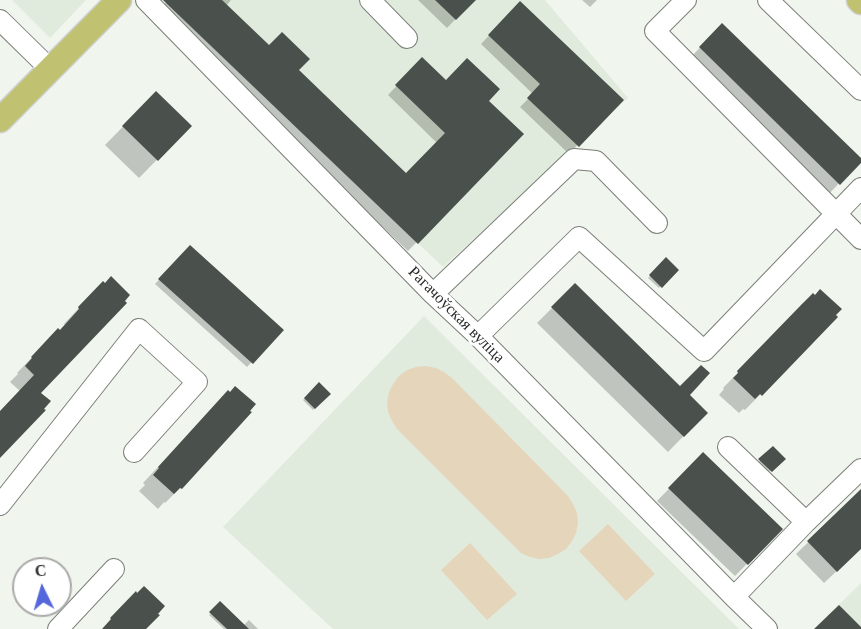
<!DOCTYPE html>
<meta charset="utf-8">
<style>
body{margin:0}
#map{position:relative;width:861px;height:629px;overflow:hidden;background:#f0f5ee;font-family:"Times New Roman",serif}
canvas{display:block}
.north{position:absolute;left:12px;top:557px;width:60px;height:60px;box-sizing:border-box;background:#fff;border:2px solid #a9aaa9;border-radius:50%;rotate:355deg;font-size:16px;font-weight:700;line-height:24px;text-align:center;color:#292b28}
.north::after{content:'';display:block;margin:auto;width:21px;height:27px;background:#5466dc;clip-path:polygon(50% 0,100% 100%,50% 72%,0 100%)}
</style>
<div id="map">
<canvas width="861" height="629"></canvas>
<div class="north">С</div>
</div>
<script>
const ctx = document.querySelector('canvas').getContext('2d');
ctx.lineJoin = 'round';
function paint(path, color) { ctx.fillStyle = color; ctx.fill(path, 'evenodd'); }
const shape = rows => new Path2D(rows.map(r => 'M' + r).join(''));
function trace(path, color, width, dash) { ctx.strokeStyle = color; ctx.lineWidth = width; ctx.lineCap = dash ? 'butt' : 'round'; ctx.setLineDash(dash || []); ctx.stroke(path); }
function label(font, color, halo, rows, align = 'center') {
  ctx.font = font + ' "Times New Roman",serif'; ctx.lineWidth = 6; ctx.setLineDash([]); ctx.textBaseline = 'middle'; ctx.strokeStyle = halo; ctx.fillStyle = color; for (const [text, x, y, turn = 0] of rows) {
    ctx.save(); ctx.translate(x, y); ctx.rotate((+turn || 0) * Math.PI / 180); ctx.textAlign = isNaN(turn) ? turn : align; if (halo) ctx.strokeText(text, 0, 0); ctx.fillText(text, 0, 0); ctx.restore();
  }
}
const built = shape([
 [12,0,86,0,50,38],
 [162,0,545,0,628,98,443,267],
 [424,316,739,629,333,629,223,527],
 [861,583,861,629,814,629]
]);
const green = shape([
 [426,366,436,368,444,372,452,378,568,496,573,504,577,513,578,523,576,533,572,541,566,549,558,554,549,558,539,559,530,557,521,553,397,429,392,421,388,412,387,402,389,392,393,384,399,376,407,370,416,367],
 [608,524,655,574,626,601,579,551],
 [470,543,517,594,487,620,441,570]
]);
const shadow = shape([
 [168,0,231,0,226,6,297,70,406,175,437,143,388,95,422,59,446,82,487,101,522,134,408,251,158,11],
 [418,0,474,0,447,28],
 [582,0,597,0,590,7],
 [520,3,622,100,569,154,520,107,533,94,481,44],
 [722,25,861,160,827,196,688,60],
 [156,93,190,126,139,178,105,145],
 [190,247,282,330,247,367,155,284],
 [666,259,677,270,659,288,648,278],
 [575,285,706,413,668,452,537,323],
 [814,295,836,317,745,410,743,409,739,413,719,395,724,389,723,388],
 [88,298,39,393,0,456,0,412,20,391,10,382,18,374,17,373,43,346,65,325,64,324],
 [319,384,329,394,313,410,303,400],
 [228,392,180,488,165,503,164,502,158,509,139,491,145,485,143,483],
 [773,448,784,459,766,475,755,465],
 [703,454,781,529,735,576,657,501],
 [861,491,861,548,824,583,796,554],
 [220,603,243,626,249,620,258,629,224,629,209,615]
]);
const building = shape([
 [163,0,222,0,269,45,282,32,310,59,299,70,406,173,445,133,395,85,422,57,446,80,467,58,500,89,489,101,524,134,418,244],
 [435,0,476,0,456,20],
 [520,1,624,100,579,147,527,98,540,84,488,35],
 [722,23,861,158,861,163,840,185,699,47],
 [156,91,192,126,158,161,122,126],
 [190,245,284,330,253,364,158,279],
 [666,257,679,270,662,288,649,275],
 [111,276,130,295,125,301,127,303,41,393,51,401,44,409,46,410,0,458,0,411,34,375,25,366,32,358,31,357,58,328,60,330,79,309,78,307,103,281,105,283],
 [575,283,680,386,701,365,710,373,690,395,708,413,684,437,551,307],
 [820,289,842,309,836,315,838,317,762,396,760,394,755,399,733,378,738,373,737,371,802,304,813,293,815,295],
 [319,382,331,394,315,409,304,398],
 [235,386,256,404,250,411,252,412,182,489,180,488,174,494,153,475,159,468,158,467,228,390,230,392],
 [773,446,786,459,772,472,758,459],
 [703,452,783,529,748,565,668,488],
 [861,489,861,549,837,572,807,541],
 [144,586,165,606,158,614,160,615,146,629,102,629,111,619,110,618,136,591,137,593],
 [220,601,249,629,227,629,209,612],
 [839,605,861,627,861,629,814,629]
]);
const minor = shape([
 [146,0,433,294,478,336,734,597,767,629],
 [370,0,407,38],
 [686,0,655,31,861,239],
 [768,0,861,90],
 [0,20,50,69],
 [433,294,574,159,596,161,657,223],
 [478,336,579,237,704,351,861,188],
 [728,447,806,522],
 [0,505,139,329,197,382,134,452],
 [734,597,806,522,861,469],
 [58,629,114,569]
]);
const major = shape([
 [859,0,861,2],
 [0,120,119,0]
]);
const streetNames = [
 ["Рагачоўская вуліца",456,315,45]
];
paint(built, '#e1ebdd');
paint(green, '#e5d6bb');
paint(shadow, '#0003');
paint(building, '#4a514d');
trace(minor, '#7a7f78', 22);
trace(major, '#d0d0d0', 27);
trace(minor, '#fff', 20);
trace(major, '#c1c172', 24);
label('16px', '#292b28', '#fff', streetNames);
</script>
